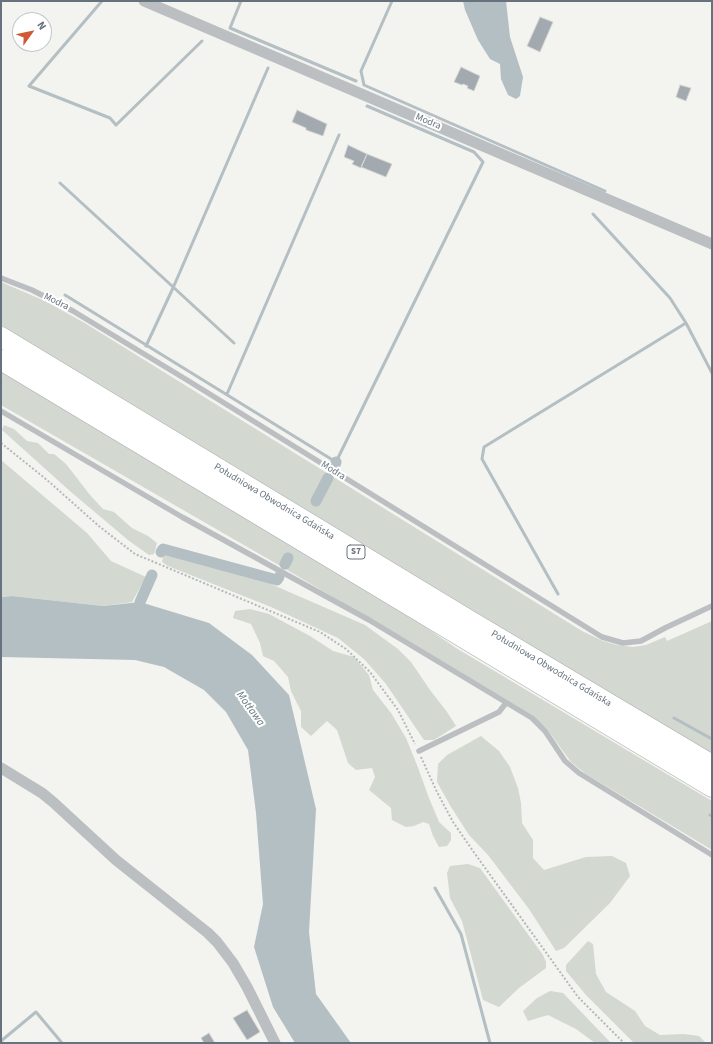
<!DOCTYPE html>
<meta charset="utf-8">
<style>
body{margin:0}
#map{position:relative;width:713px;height:1044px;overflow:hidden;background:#f3f3f0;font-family:"Source Sans 3",sans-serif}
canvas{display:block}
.frame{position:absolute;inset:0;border:2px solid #66737e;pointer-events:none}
.north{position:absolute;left:12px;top:12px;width:40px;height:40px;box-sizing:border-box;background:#fff;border:1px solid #c2c7cb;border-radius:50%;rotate:57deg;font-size:11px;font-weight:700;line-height:16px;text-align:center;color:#66737e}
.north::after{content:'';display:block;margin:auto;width:14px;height:18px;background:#d05834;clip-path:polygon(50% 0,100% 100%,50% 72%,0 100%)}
</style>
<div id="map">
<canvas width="713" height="1044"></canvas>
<div class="frame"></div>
<div class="north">N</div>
</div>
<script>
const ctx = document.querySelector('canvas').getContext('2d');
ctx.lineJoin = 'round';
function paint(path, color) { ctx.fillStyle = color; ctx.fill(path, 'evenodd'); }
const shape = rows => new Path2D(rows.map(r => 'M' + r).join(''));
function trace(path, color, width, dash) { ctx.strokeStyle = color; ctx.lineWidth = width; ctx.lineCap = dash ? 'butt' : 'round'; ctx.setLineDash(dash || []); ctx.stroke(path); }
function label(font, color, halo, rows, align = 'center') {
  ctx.font = font + ' "Source Sans 3",sans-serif'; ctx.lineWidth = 4; ctx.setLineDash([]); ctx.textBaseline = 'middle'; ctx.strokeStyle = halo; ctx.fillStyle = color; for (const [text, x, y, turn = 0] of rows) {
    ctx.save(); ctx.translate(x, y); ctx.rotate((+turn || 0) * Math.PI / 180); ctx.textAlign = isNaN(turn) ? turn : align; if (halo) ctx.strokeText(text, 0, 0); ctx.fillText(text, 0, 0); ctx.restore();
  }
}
const green = shape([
 [1,282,45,301,83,322,582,631,603,641,617,645,633,647,646,645,665,637,667,641,712,621,712,756,1,326],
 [1,371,408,615,456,648,712,801,712,850,586,774,571,762,547,729,532,715,289,571,1,405],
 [4,425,14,429,27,441,38,443,49,454,54,454,66,464,90,495,103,509,114,512,132,528,148,536,157,543,154,554,149,555,128,540,71,492,2,430],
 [1,460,87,533,111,561,146,577,132,602,103,606,12,596,1,597],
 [169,553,264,581,365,625,398,649,411,662,430,690,447,712,456,726,434,740,424,740,386,684,364,659,338,638,271,607,168,566,162,562,163,557],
 [250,609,269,614,310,636,333,651,354,657,369,675,373,690,391,713,406,738,417,765,429,798,439,822,451,833,451,840,447,846,439,847,433,836,429,824,423,822,414,826,406,827,392,820,391,808,369,790,375,777,372,768,356,770,348,763,337,730,327,721,311,736,301,727,301,711,291,691,288,677,274,661,263,656,260,643,251,624,233,618,235,611],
 [481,736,499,751,510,767,518,788,521,803,522,823,533,840,533,858,544,870,586,857,612,856,626,863,630,876,610,903,564,948,556,951,529,909,488,855,469,835,451,807,437,782,438,764,447,755],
 [468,864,480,868,543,955,546,962,546,968,519,988,499,1007,483,1000,462,921,450,898,447,873,450,866],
 [588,941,593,944,596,974,606,992,635,1011,645,1026,660,1035,684,1034,699,1036,706,1043,634,1043,586,995,566,971,566,965],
 [550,991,563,993,611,1043,595,1043,576,1029,548,1015,528,1021,523,1011,537,998]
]);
const water = shape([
 [463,1,506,1,510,37,523,77,520,96,516,99,508,95,501,79,500,64,490,59,478,40,465,10],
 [12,596,103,606,140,602,209,623,252,655,289,695,316,809,309,932,316,994,351,1043,295,1043,273,1007,254,947,263,904,256,813,248,750,226,712,204,690,164,667,135,660,1,657,1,597]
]);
const stream = shape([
 [102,1,29,86,110,118,116,125,202,41],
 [241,1,230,28,356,81],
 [392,1,361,71,364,85,605,191],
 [60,183,234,343],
 [593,214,670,298,686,323,712,373],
 [65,295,336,462,483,162,474,152,367,106],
 [146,346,173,288,268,68],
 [227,394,339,135],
 [558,594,482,459,484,447,686,323],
 [674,718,712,739],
 [710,815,712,816],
 [435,888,461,934,490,1043],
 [1,1041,36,1012,62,1043]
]);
const canal = shape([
 [335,465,336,462],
 [316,501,328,478],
 [161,552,163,549,277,580,279,577],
 [285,564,288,558],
 [140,602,152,575]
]);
const building = shape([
 [540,17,553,22,540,52,527,46,540,17],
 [461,67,480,76,474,91,467,88,468,86,463,84,462,85,454,82,461,67],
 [680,85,691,88,686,101,676,97,680,85],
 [297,110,327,124,323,136,306,130,306,128,292,122,297,110],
 [348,145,367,154,361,168,352,164,354,161,344,157,348,145],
 [367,154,392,164,386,177,361,167,367,154],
 [247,1010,260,1032,247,1040,233,1018,247,1010],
 [209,1033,215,1043,204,1043,201,1038,209,1033]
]);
const path = shape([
 [1,443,47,480,100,527,135,554,320,632,346,649,370,672,398,710,415,744],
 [421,757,437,792,453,822,473,851,578,997,624,1043]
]);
const lane = shape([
 [1,278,32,290,73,311,187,380,602,637,623,643,641,641,665,628,712,606],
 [1,411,182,517,369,620,532,718,545,731,565,761,579,773,712,855],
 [419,751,499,712,506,703]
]);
const street = shape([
 [144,1,712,244],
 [1,768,42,793,53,802,116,860,208,933,217,942,233,963,247,987,275,1043]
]);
const highway = shape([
 [1,337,467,619,712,765],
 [1,360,712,787]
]);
const shields = [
 [356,552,18]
];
const shieldNames = [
 ["S7",356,552]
];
const streetNames = [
 ["Modra",428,122,23],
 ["Modra",56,302,26],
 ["Modra",333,471,32],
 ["Południowa Obwodnica Gdańska",274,502,31],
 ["Południowa Obwodnica Gdańska",551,669,31]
];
const waterNames = [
 ["Motława",250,709,54]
];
paint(green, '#d3d8d0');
paint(water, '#b4bfc3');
trace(stream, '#b4bfc3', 3);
trace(canal, '#b4bfc3', 11);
paint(building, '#a3aaaf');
trace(building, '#d5d5d3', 1);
trace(highway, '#afb2b5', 21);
trace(path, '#b5b8ba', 2, [2, 2]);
trace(lane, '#bbbfc2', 5.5);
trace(street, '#bbbfc2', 11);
trace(highway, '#fff', 20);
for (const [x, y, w] of shields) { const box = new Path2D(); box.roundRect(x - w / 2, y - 7, w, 14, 3); ctx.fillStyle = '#fff'; ctx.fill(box); trace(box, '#66737e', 1); }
label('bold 9px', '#66737e', null, shieldNames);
label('10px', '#66737e', '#fff', streetNames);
label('italic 11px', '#61747b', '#fff', waterNames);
</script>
